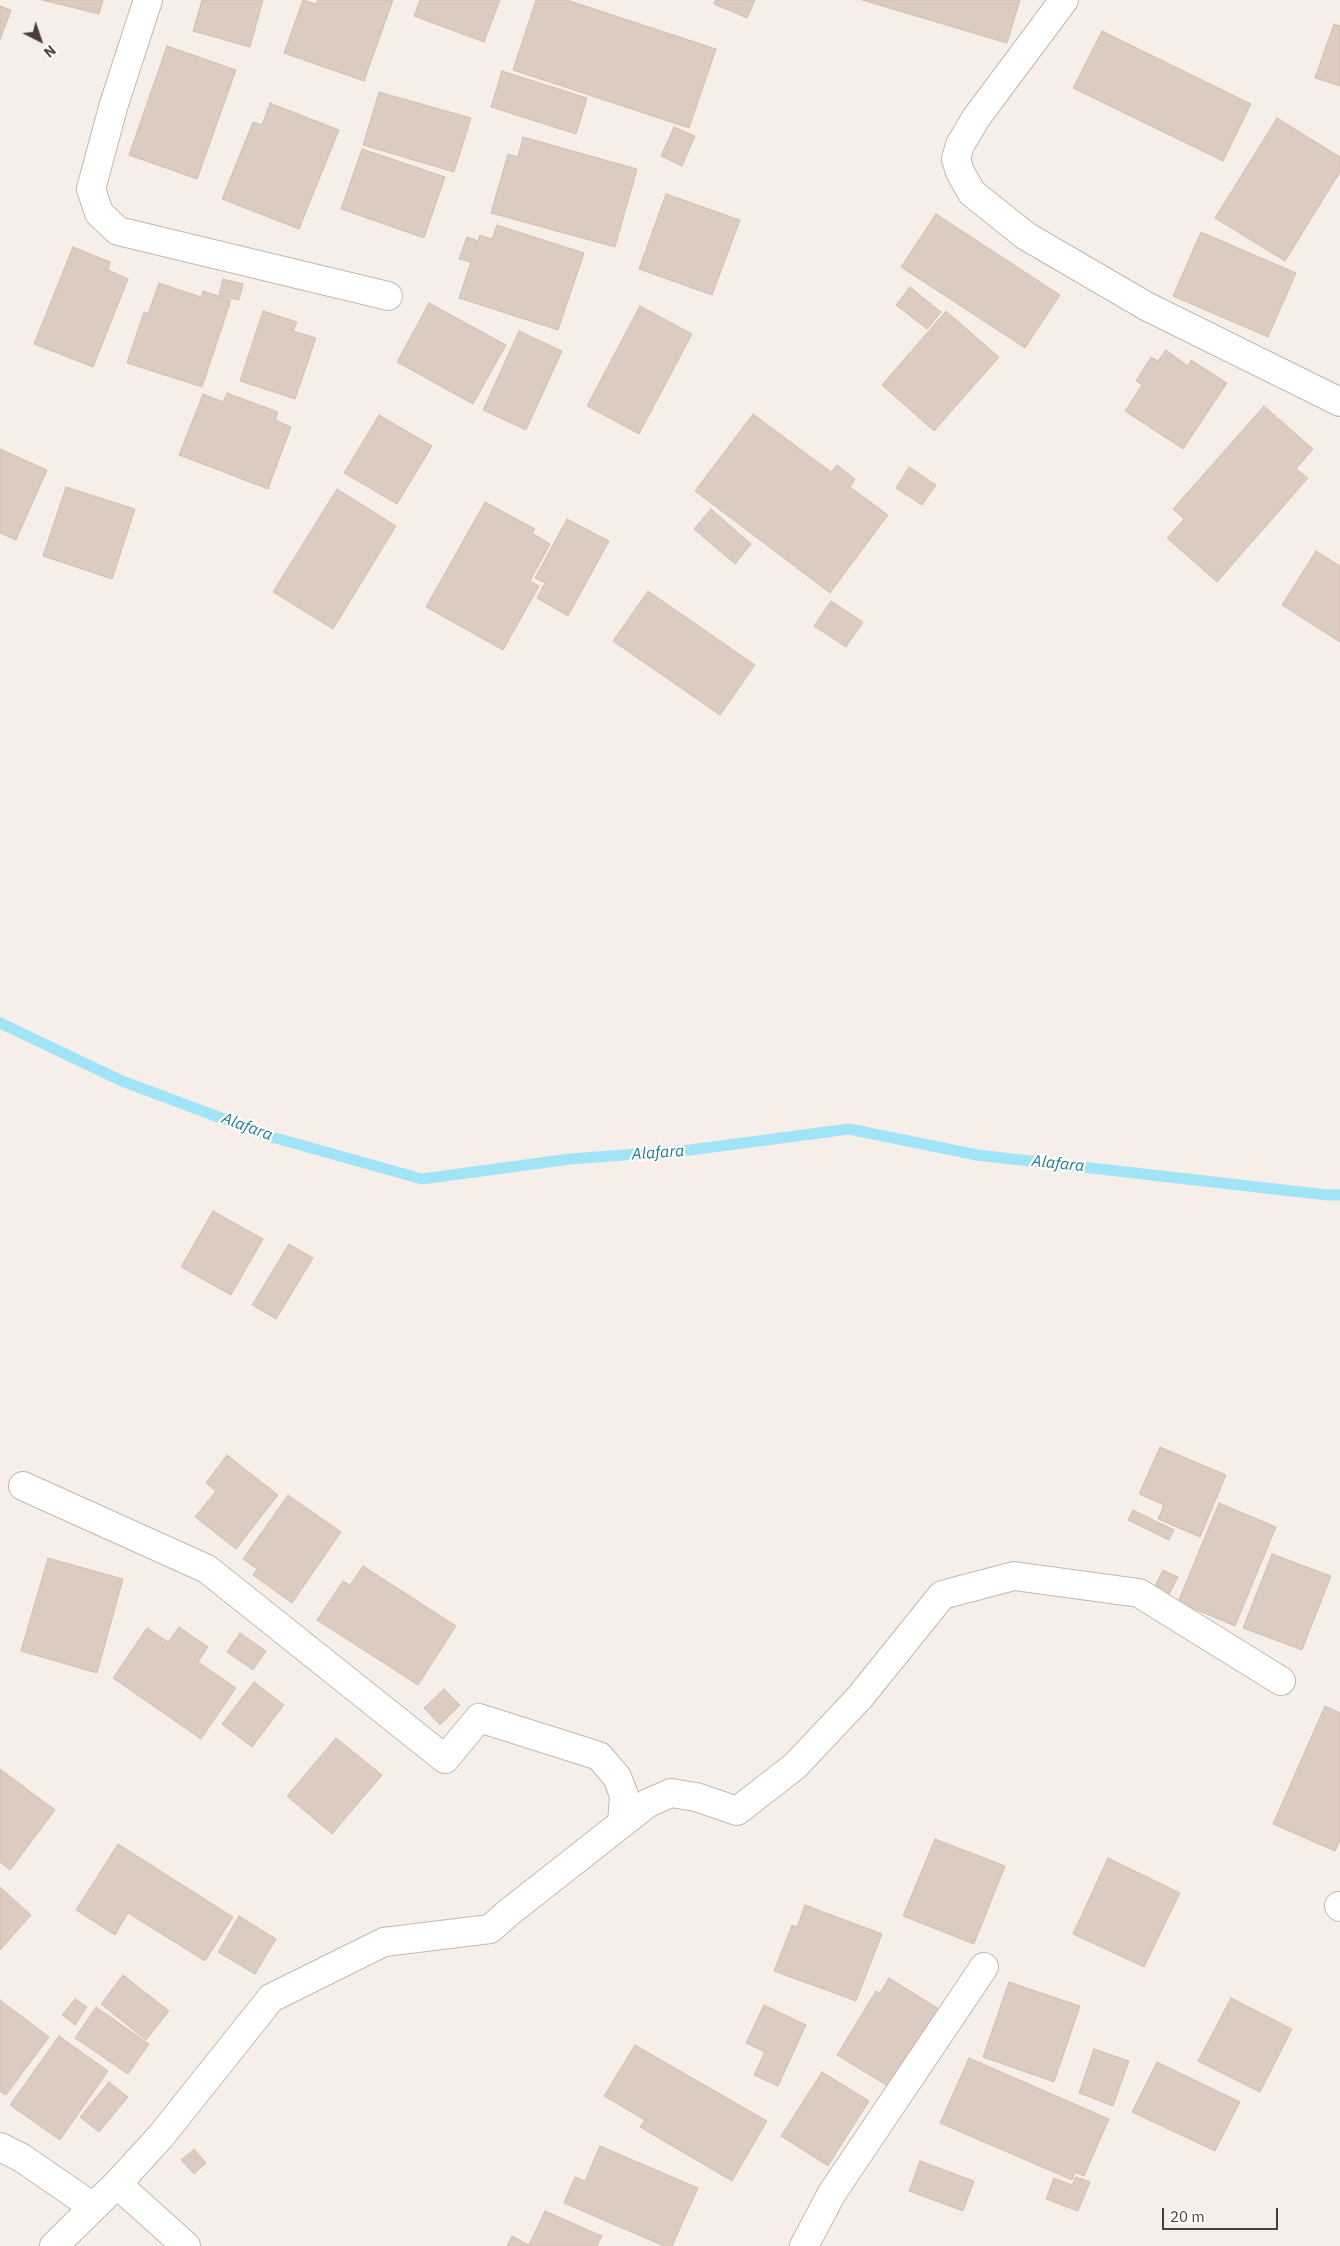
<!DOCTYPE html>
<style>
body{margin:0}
#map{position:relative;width:1340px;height:2246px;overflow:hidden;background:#f6efe9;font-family:"IBM Plex Sans",sans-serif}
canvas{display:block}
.north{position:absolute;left:15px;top:15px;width:50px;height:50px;-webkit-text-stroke:4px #fff;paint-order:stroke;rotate:139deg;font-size:14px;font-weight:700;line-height:20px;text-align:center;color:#4a3e36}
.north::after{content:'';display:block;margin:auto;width:18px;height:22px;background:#4a3e36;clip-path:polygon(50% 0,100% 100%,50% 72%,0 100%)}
.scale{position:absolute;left:1162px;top:2208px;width:116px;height:22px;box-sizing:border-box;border:2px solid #4a3e36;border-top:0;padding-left:6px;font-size:15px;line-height:18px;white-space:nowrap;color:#4a3e36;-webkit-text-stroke:4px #fff;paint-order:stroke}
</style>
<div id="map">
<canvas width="1340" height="2246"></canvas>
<div class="north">N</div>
<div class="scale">20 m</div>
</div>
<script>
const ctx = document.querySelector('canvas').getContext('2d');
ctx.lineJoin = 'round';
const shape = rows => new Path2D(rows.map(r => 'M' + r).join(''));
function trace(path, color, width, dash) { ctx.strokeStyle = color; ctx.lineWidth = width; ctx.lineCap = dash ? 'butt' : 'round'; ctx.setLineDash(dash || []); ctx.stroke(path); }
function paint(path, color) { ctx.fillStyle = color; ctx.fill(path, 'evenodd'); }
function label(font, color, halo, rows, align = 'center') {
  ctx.font = font + ' "IBM Plex Sans",sans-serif'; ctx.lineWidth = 4.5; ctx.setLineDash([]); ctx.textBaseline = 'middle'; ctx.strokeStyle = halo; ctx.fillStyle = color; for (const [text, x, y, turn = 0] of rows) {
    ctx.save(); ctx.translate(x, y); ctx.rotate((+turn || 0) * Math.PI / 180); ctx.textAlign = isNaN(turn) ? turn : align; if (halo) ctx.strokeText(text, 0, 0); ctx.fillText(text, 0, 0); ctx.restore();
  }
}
const stream = shape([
 [0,1023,122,1081,272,1137,422,1179,570,1159,690,1150,849,1129,977,1155,1327,1195,1340,1195]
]);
const building = shape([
 [42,0,103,0,99,14,42,0],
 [202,0,263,0,250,47,193,31,202,0],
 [303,0,316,4,318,0,393,0,364,81,284,53,303,0],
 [420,0,500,0,484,42,414,16,420,0],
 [536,0,567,0,716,49,689,128,513,70,536,0],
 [716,0,755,0,747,18,714,4,716,0],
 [862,0,1020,0,1007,43,862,0],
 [0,6,11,10,0,40,0,6],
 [1334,24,1340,26,1340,86,1315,78,1334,24],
 [1102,31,1251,104,1223,161,1073,88,1102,31],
 [167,46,236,70,197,179,129,155,167,46],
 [502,71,587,98,576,134,491,107,502,71],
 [379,92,471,118,454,172,363,145,379,92],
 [270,103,339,130,299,229,222,199,253,122,262,125,270,103],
 [1277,118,1340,157,1340,172,1285,261,1215,218,1277,118],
 [674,127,695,136,682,166,661,156,674,127],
 [523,137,637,169,615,247,491,213,508,154,518,157,523,137],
 [362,149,445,177,424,238,341,209,362,149],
 [666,194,740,220,712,295,639,269,666,194],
 [936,214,1060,295,1025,348,901,267,936,214],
 [497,225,584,253,558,330,459,298,471,262,459,259,467,237,478,241,480,235,492,239,497,225],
 [1201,232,1296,273,1268,337,1173,296,1201,232],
 [73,247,110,262,108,270,128,279,93,367,34,344,73,247],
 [223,279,243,284,239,300,219,295,223,279],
 [159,283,201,297,203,291,231,300,202,387,127,363,144,312,148,314,159,283],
 [910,287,941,312,927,329,896,305,910,287],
 [429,303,506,345,473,404,397,362,429,303],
 [640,306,692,334,639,434,587,406,640,306],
 [263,311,297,322,293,331,316,338,295,399,240,381,263,311],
 [946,311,999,357,934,431,882,385,946,311],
 [519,331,562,351,526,430,483,410,519,331],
 [1166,350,1188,366,1191,360,1227,383,1183,449,1125,411,1142,385,1136,381,1151,357,1158,361,1166,350],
 [227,393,278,412,275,420,291,427,268,489,179,455,203,394,223,402,227,393],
 [1264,406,1313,449,1296,469,1308,478,1217,582,1167,538,1184,519,1173,509,1264,406],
 [753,414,831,472,837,465,855,479,850,487,888,515,830,593,695,491,753,414],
 [379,415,432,446,397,504,344,473,379,415],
 [0,449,47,470,16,540,0,533,0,449],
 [909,467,936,485,922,505,896,488,909,467],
 [66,487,135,509,112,579,43,556,66,487],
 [337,489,396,526,333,629,273,592,337,489],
 [485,502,535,529,532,533,550,544,530,581,539,586,503,650,426,607,485,502],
 [711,509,751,544,735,564,694,529,711,509],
 [567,519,609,541,568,616,537,598,545,583,535,578,567,519],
 [1316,551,1340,566,1340,642,1282,605,1316,551],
 [648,591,755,665,720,715,613,641,648,591],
 [831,601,863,622,846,647,814,626,831,601],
 [213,1211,263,1239,231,1295,181,1267,213,1211],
 [289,1244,313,1258,276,1319,252,1305,289,1244],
 [1160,1447,1226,1475,1200,1537,1158,1519,1164,1505,1139,1494,1160,1447],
 [227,1455,278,1495,236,1549,195,1517,216,1491,206,1483,227,1455],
 [288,1495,341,1532,292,1603,253,1575,257,1569,243,1559,288,1495],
 [1219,1503,1276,1527,1235,1626,1178,1602,1219,1503],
 [1133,1510,1174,1530,1169,1540,1128,1520,1133,1510],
 [1272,1554,1331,1576,1302,1650,1243,1628,1272,1554],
 [48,1558,123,1579,97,1673,21,1651,48,1558],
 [363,1566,456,1626,418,1685,317,1620,343,1581,350,1585,363,1566],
 [1163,1570,1178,1577,1168,1596,1153,1590,1163,1570],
 [179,1627,208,1647,198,1662,236,1688,201,1739,113,1678,147,1628,168,1642,179,1627],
 [240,1633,266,1651,253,1670,227,1652,240,1633],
 [254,1682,284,1705,252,1747,222,1724,254,1682],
 [444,1689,460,1705,440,1725,424,1708,444,1689],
 [1325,1706,1340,1713,1340,1840,1335,1851,1273,1824,1325,1706],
 [336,1738,382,1775,332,1834,287,1796,336,1738],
 [0,1769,55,1810,10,1870,0,1862,0,1769],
 [935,1839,1005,1866,974,1944,903,1916,935,1839],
 [118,1844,233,1917,205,1961,128,1913,115,1935,76,1910,118,1844],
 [1108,1858,1180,1893,1144,1967,1073,1934,1108,1858],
 [0,1887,31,1915,0,1950,0,1887],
 [805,1905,882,1934,856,2001,774,1971,792,1925,797,1927,805,1905],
 [239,1916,276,1939,255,1974,218,1952,239,1916],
 [123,1975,169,2011,146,2040,101,2004,123,1975],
 [889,1978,939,2009,891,2088,837,2055,876,1991,880,1993,889,1978],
 [1009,1982,1080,2006,1054,2082,983,2057,1009,1982],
 [1231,1998,1292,2029,1260,2092,1198,2061,1231,1998],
 [75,1999,87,2007,75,2025,62,2015,75,1999],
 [0,2000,49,2037,6,2095,0,2091,0,2000],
 [764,2005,806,2025,778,2086,754,2075,765,2052,746,2043,764,2005],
 [96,2007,149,2044,128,2074,75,2038,96,2007],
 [59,2036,108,2071,60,2140,10,2105,59,2036],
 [635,2045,767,2121,732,2181,640,2127,645,2120,604,2096,635,2045],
 [1094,2049,1129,2061,1113,2106,1079,2093,1094,2049],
 [969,2058,1109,2119,1084,2176,1075,2172,1072,2180,940,2123,969,2058],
 [1157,2062,1240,2102,1215,2151,1132,2112,1157,2062],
 [822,2072,869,2101,828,2166,781,2136,822,2072],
 [109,2082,128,2097,99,2132,80,2117,109,2082],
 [600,2146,698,2188,672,2246,664,2246,564,2203,575,2177,585,2181,600,2146],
 [194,2149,206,2163,194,2174,181,2160,194,2149],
 [920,2161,974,2181,963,2211,909,2191,920,2161],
 [1076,2177,1090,2182,1078,2211,1046,2199,1054,2178,1072,2185,1076,2177],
 [545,2211,602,2236,597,2246,507,2246,512,2236,529,2245,545,2211]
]);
const minor = shape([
 [148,0,114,104,91,189,99,213,118,231,388,296],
 [1064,0,976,118,960,145,956,159,960,172,972,193,1026,236,1146,306,1340,402],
 [23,1486,207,1569,445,1759,479,1718,599,1756,617,1777,624,1795,622,1824],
 [1339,1906,1340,1907],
 [0,2147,22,2158,93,2207],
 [117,2184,186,2246],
 [54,2246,117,2184,161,2136,271,1998,384,1942,490,1929,508,1913,648,1803,671,1793,696,1797,737,1811,795,1766,860,1697,942,1595,1014,1576,1139,1593,1281,1681],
 [804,2246,832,2193,984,1967]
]);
const waterNames = [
 ["Alafara",247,1127,20],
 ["Alafara",658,1153,-4],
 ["Alafara",1058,1164,6]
];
trace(stream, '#a1e4f7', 11);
paint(building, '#dbcbc0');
trace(building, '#d4bfaf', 1);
trace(minor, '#c5b8ad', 30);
trace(minor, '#fff', 28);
label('italic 16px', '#207a94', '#fff', waterNames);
</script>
